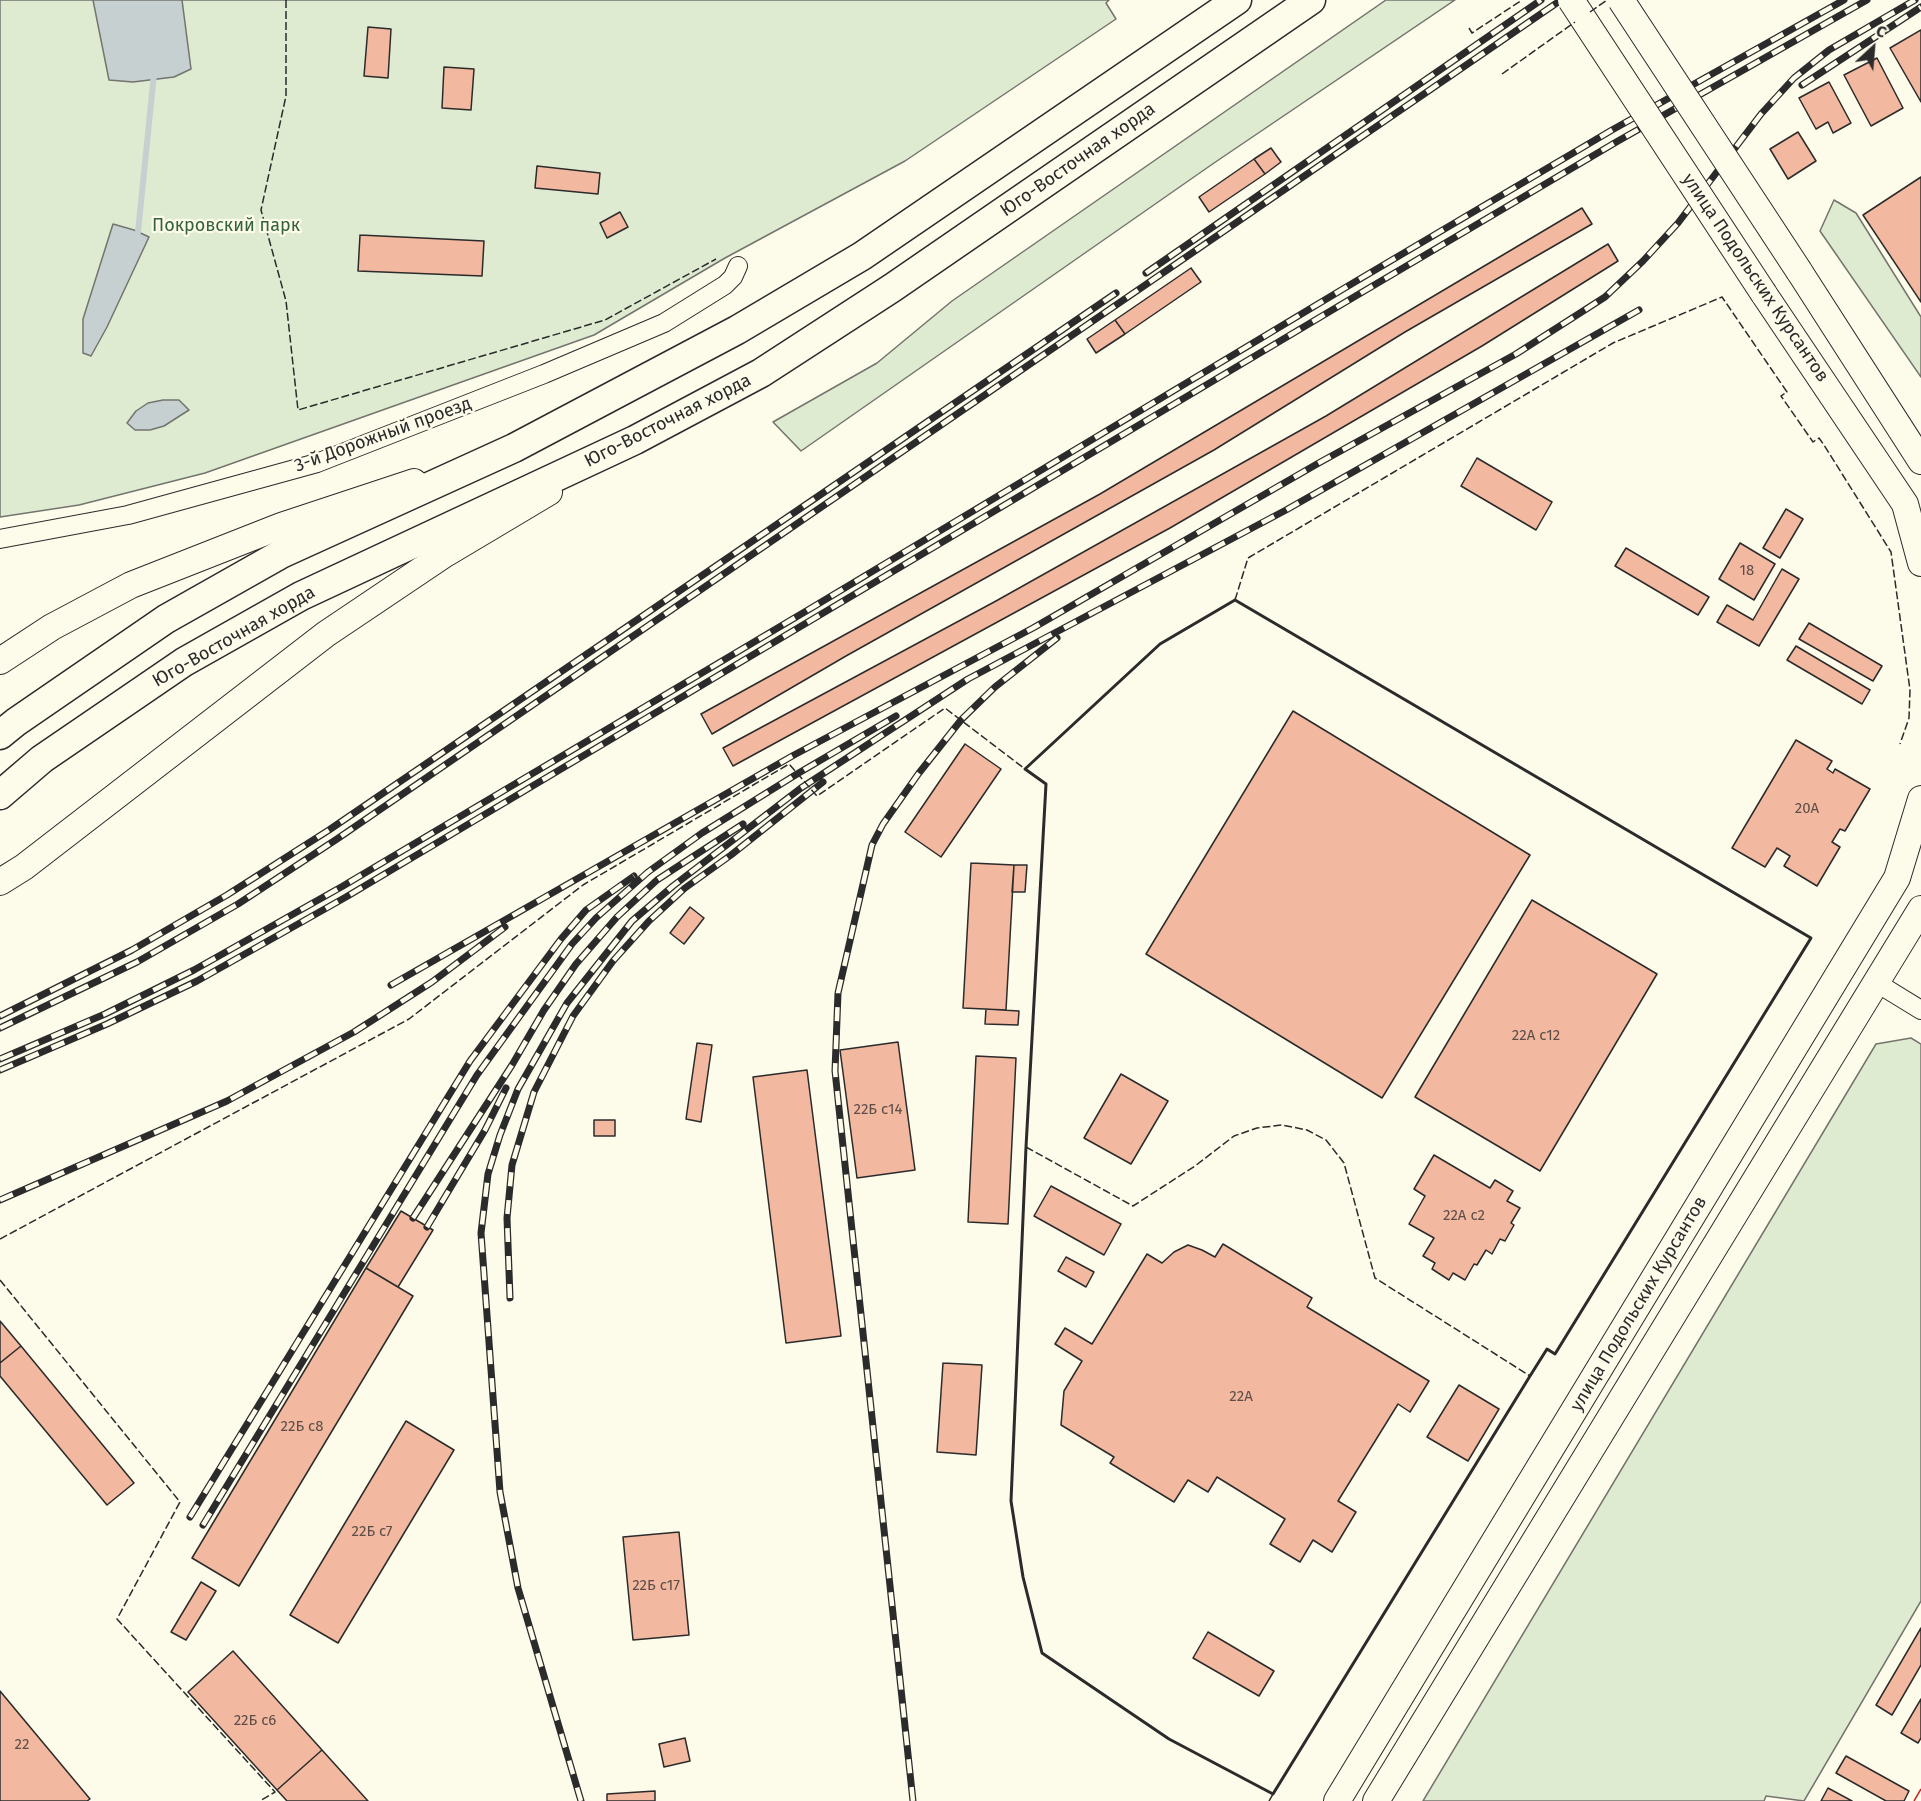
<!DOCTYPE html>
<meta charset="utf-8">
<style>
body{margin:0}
#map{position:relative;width:1921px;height:1801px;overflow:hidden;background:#fdfbea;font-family:"Fira Sans",sans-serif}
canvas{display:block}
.north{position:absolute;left:1843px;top:18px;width:60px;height:60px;-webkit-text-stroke:4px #fdfbea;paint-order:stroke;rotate:26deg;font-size:16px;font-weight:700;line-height:24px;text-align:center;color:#2b2b2b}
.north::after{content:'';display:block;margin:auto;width:21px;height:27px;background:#2b2b2b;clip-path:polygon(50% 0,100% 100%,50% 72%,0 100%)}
</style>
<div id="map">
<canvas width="1921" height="1801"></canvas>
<div class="north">С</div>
</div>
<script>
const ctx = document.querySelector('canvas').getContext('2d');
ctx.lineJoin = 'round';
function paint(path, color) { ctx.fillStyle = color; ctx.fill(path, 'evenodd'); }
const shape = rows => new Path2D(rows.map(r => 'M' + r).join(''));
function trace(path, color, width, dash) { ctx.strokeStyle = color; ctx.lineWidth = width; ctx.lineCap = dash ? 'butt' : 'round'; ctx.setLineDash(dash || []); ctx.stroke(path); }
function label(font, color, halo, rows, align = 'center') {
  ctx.font = font + ' "Fira Sans",sans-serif'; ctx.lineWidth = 4.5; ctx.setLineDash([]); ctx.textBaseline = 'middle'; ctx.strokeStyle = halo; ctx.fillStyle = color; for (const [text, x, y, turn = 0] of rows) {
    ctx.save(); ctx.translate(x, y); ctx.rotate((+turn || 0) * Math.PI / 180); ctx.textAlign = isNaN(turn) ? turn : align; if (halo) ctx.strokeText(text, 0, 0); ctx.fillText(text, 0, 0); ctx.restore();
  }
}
const green = shape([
 [0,0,1109,0,1106,3,1116,19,905,161,725,258,594,335,205,473,79,505,0,517,0,0],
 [1386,0,1455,0,1214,163,801,451,773,422,877,363,952,301,1386,0],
 [1834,200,1856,213,1921,317,1921,377,1820,231,1834,200],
 [1911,1038,1921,1044,1921,1601,1804,1801,1766,1796,1764,1801,1423,1801,1876,1044,1911,1038]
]);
const water = shape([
 [93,0,182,0,191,69,174,77,133,82,109,80,93,0],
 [113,224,134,230,149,237,107,327,91,356,83,353,83,319,113,224],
 [163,400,179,400,189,410,164,426,150,430,135,430,127,423,136,411,148,403,163,400]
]);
const stream = shape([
 [136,236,138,232,154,74]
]);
const building = shape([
 [368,27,391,29,388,78,364,76,368,27],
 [1921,30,1921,102,1890,48,1921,30],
 [1877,58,1903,108,1871,126,1844,75,1877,58],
 [444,67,474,69,471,110,442,108,444,67],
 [1829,82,1851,123,1833,133,1828,122,1816,129,1799,98,1829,82],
 [1798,132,1816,161,1788,179,1770,149,1798,132],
 [1271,148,1281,162,1265,174,1254,159,1271,148],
 [1254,159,1265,174,1209,212,1199,197,1254,159],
 [537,166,600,173,598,194,535,188,537,166],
 [1921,177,1921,302,1863,215,1921,177],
 [1582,208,1592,224,1405,332,1214,450,846,656,712,734,701,714,1100,494,1582,208],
 [620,212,628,227,607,238,600,223,620,212],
 [360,235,484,241,482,276,358,271,360,235],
 [1608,244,1618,261,1482,346,1170,528,733,766,723,748,996,601,1326,416,1608,244],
 [1191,268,1201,282,1125,334,1115,320,1191,268],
 [1115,320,1125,334,1096,353,1087,339,1115,320],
 [1477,458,1552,502,1536,530,1461,486,1477,458],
 [1786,509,1803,519,1780,558,1763,548,1786,509],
 [1740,543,1775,564,1754,600,1719,579,1740,543],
 [1626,548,1709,597,1698,615,1615,566,1626,548],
 [1782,569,1799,579,1759,646,1717,622,1727,605,1753,620,1782,569],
 [1809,623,1882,666,1873,681,1799,639,1809,623],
 [1796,646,1870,690,1862,704,1787,660,1796,646],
 [1293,711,1530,855,1382,1098,1146,954,1293,711],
 [1796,740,1832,761,1827,769,1833,773,1835,769,1870,789,1845,831,1840,829,1832,842,1840,847,1817,886,1784,866,1790,856,1777,848,1765,867,1732,848,1796,740],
 [965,744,1001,769,941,857,905,832,965,744],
 [971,863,1014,865,1006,1010,963,1008,971,863],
 [1014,865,1027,865,1025,892,1012,892,1014,865],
 [1532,900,1657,974,1540,1171,1415,1097,1532,900],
 [690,907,704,918,684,944,670,933,690,907],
 [986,1009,1019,1011,1018,1025,985,1024,986,1009],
 [898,1042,915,1170,857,1178,840,1050,898,1042],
 [697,1043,712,1045,701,1122,686,1119,697,1043],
 [976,1056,1016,1058,1008,1224,968,1222,976,1056],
 [807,1070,841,1336,786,1343,753,1077,807,1070],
 [1121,1074,1168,1101,1131,1164,1084,1138,1121,1074],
 [594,1120,615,1120,615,1136,594,1136,594,1120],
 [1434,1155,1490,1188,1495,1180,1513,1191,1507,1201,1520,1208,1511,1223,1514,1225,1505,1241,1500,1239,1492,1254,1486,1250,1477,1265,1474,1264,1465,1280,1453,1273,1449,1280,1432,1269,1435,1263,1423,1256,1434,1238,1409,1224,1425,1196,1414,1189,1434,1155],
 [1051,1186,1121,1224,1104,1255,1034,1216,1051,1186],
 [401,1211,433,1230,398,1287,366,1268,401,1211],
 [1223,1244,1312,1298,1307,1307,1429,1381,1410,1412,1398,1404,1338,1501,1356,1512,1332,1552,1313,1540,1300,1562,1270,1544,1285,1519,1217,1477,1208,1492,1188,1480,1174,1502,1110,1463,1114,1457,1061,1425,1064,1391,1082,1361,1055,1344,1065,1328,1092,1344,1147,1254,1162,1263,1174,1252,1188,1245,1202,1250,1215,1257,1223,1244],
 [1066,1257,1094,1272,1086,1287,1058,1271,1066,1257],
 [366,1268,413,1296,239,1586,192,1558,366,1268],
 [0,1321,21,1346,0,1363,0,1321],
 [21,1346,134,1483,107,1505,0,1376,0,1363,21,1346],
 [943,1363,982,1365,976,1455,937,1452,943,1363],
 [1459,1385,1499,1409,1468,1461,1427,1437,1459,1385],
 [406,1421,454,1450,338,1643,290,1615,406,1421],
 [679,1532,689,1635,633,1640,623,1537,679,1532],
 [201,1582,216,1591,186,1640,171,1632,201,1582],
 [1921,1628,1921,1665,1892,1715,1876,1705,1921,1628],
 [1208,1632,1274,1671,1259,1696,1193,1658,1208,1632],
 [233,1651,322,1750,277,1790,188,1692,233,1651],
 [0,1691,90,1799,87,1801,0,1801,0,1691],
 [1921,1699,1921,1738,1918,1743,1901,1733,1921,1699],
 [685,1738,690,1761,664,1767,659,1744,685,1738],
 [322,1750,368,1801,287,1801,277,1790,322,1750],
 [1846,1756,1909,1791,1904,1801,1886,1801,1836,1773,1846,1756],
 [1828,1788,1852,1801,1821,1801,1828,1788],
 [655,1791,655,1801,607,1801,607,1794,655,1791]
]);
const street = shape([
 [0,539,128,515,317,463,544,374,664,323,725,285,733,277,738,266],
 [1877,983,1921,1010]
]);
const secondary = shape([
 [1799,271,1921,461],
 [1764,294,1905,504,1921,563],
 [0,661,52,627,131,585,281,526,414,482],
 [0,882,24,867,326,634,445,554,549,492],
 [1337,1801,1897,878,1921,799],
 [1376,1801,1921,909]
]);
const primary = shape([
 [0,735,16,722,166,619,281,554,514,448,737,330,862,256,1237,0],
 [0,795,42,759,184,662,301,596,635,440,761,373,892,288,1311,0]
]);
const rail = shape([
 [1802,85,1921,7],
 [1146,273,1541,0],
 [391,985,794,755,1033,628,1317,464,1516,354,1605,297,1643,261,1678,223,1761,114,1794,78,1829,50,1915,0],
 [0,1016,132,950,227,895,329,830,1116,293],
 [0,1028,137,962,238,904,337,839,1561,0],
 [0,1059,105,1014,194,970,343,886,813,607,1348,286,1612,130,1844,0],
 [0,1070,107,1024,197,981,346,897,1354,297,1618,141,1867,0],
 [0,1200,227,1101,354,1032,432,982,505,927],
 [413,1218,512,1065,544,1010,576,964,617,917,657,880,743,824],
 [427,1227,485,1130,506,1088],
 [510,1298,507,1218,512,1165,534,1092,573,1016,613,961,649,921,685,888,731,855,823,782],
 [190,1517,470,1061,561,939,586,910,634,876],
 [203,1525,477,1075,572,944,596,918,648,872,702,833,797,774,896,716],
 [581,1801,518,1588,500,1492,481,1233,488,1174,500,1135,518,1089,567,1003,632,921,673,886,801,788,968,679,1286,510,1639,310],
 [913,1801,835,1071,838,993,872,845,883,824,919,773,961,720,995,687,1057,638]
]);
const secondaryBridge = shape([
 [1571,0,1764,294],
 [1621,0,1799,271]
]);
const fence = shape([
 [286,0,286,96,261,210,286,301,298,410,605,320,716,259],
 [1590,12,1607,0],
 [1469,28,1472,33,1522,0],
 [1502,74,1575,22],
 [1235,600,1248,558,1613,343,1722,297,1787,392,1781,396,1813,442,1819,438,1824,445,1891,552,1910,690,1909,718,1900,744],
 [1026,1147,1133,1206,1195,1166,1234,1136,1257,1128,1282,1125,1307,1130,1326,1140,1344,1163,1375,1278,1530,1376],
 [0,1239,409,1019,583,885,789,764,817,796,945,708,1025,769],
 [0,1280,180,1502,117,1619,275,1792,260,1801],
 [1269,1801,1273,1794]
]);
const wall = shape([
 [1235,600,1811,938,1555,1354,1547,1349,1530,1376,1273,1794,1169,1739,1042,1653,1023,1577,1011,1501,1026,1147,1046,784,1025,769,1160,644,1235,600]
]);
const power = shape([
 [1914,1801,1921,1789]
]);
const numberNames = [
 ["18",1747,571],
 ["20А",1807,809],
 ["22А с12",1536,1036],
 ["22Б с14",878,1110],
 ["22А с2",1464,1216],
 ["22А",1241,1397],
 ["22Б с8",302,1427],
 ["22Б с7",372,1532],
 ["22Б с17",656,1586],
 ["22Б с6",255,1721],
 ["22",22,1745]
];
const streetNames = [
 ["Юго-Восточная хорда",1078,160,-35],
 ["улица Подольских Курсантов",1755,278,56],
 ["Юго-Восточная хорда",668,421,-27],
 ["3-й Дорожный проезд",383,435,-20],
 ["Юго-Восточная хорда",234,637,-30],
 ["улица Подольских Курсантов",1639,1304,-59]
];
const parkNames = [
 ["Покровский парк",226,226]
];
paint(green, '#deebd1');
trace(green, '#74746e', 1.5);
paint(water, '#c7d0d0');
trace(water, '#74746e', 1.5);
trace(stream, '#c7d0d0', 6);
paint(building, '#f2b8a0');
trace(building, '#2b2b2b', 1.5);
trace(street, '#2b2b2b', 20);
trace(secondary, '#2b2b2b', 28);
trace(primary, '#2b2b2b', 31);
trace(street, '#fdfbea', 18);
trace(secondary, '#fdfbea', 26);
trace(primary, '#fdfbea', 28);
trace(rail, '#2b2b2b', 7);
trace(rail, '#fdfbea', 4.5, [14]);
trace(secondaryBridge, '#2b2b2b', 28, []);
trace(secondaryBridge, '#fdfbea', 26);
trace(fence, '#2b2b2b', 1.5, [8, 3]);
trace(wall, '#2b2b2b', 3);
trace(power, '#c62828', 1.5, [21, 4.5, 3, 4.5]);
label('15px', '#5d4e48', null, numberNames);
label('18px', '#2b2b2b', '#fdfbea', streetNames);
label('18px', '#34623c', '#fdfbea', parkNames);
</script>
